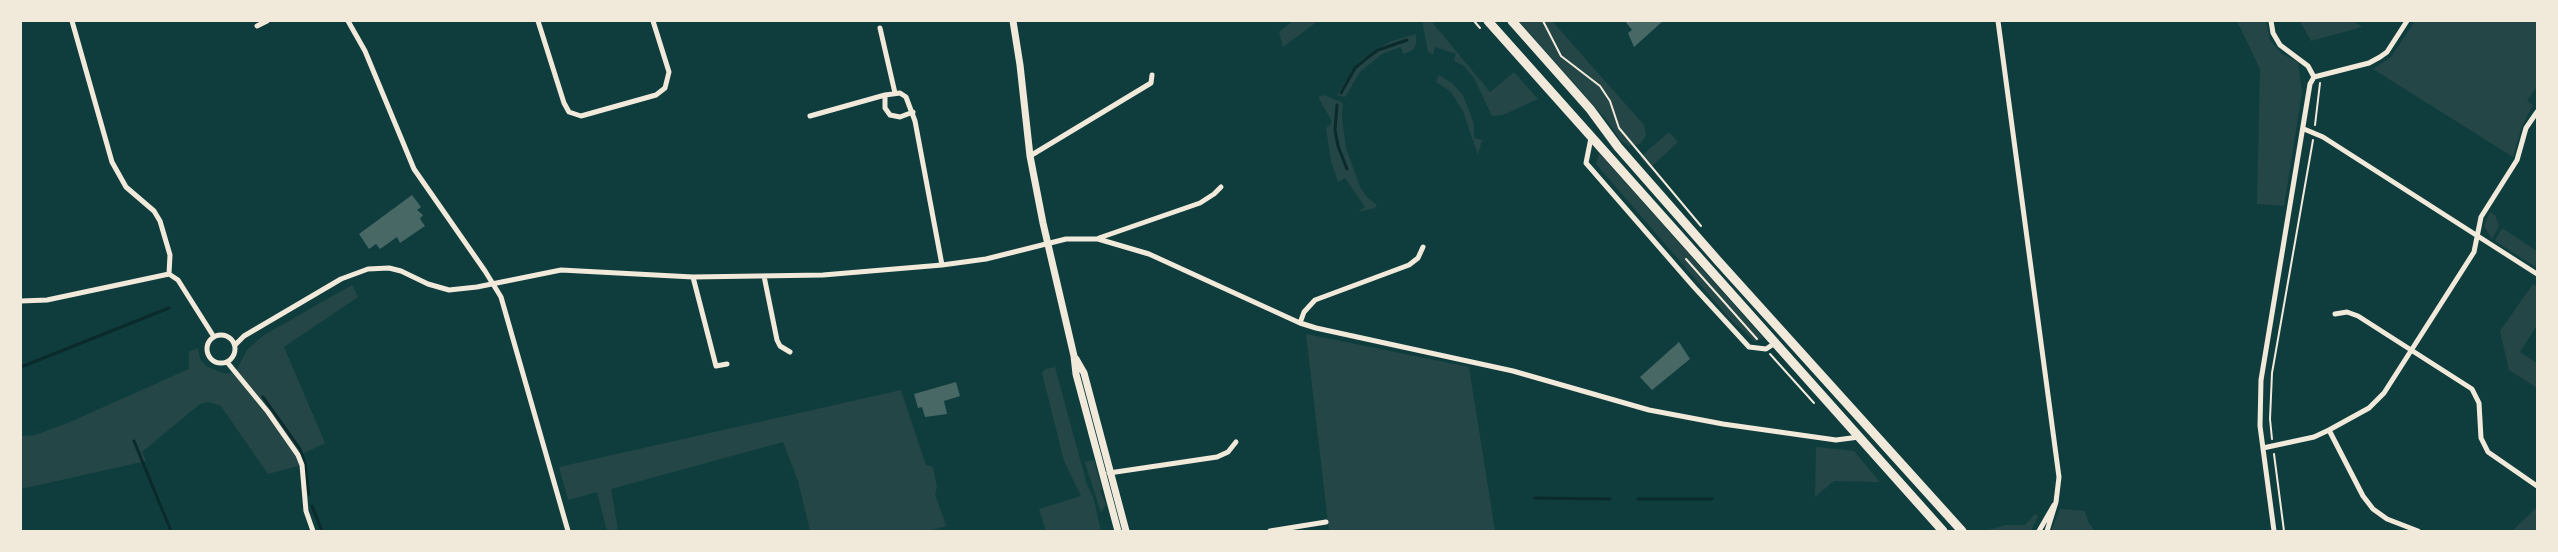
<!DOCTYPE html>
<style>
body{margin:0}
#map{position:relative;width:2558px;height:552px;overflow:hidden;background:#0f3d3e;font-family:"Varela Round",sans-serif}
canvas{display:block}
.frame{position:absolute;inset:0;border:22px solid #f1e9da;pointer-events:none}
</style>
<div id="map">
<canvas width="2558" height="552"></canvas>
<div class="frame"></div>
</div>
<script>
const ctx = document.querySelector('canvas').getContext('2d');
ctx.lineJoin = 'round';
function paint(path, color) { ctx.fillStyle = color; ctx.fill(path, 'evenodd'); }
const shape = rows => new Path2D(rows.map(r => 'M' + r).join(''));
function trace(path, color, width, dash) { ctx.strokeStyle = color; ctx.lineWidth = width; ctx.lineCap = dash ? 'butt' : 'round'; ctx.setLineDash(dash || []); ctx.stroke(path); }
const green = shape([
 [1293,21,1318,21,1283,47,1279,32],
 [1422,21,1431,21,1490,92,1514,72,1538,99,1503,115,1492,116,1474,78,1464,66,1454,61,1456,54,1435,47,1433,55,1428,52],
 [1519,21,1552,21,1644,125,1646,136,1640,144,1629,146,1620,140,1610,124],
 [2237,21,2266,21,2270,40,2282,54,2298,62,2302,92,2284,206,2257,204,2260,69],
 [2300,21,2354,21,2362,27,2311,41],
 [2415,21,2537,21,2537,86,2527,101,2533,105,2522,126,2513,157,2373,69,2391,57],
 [1416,34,1416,44,1413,50,1403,54,1401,47,1382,54,1360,72,1345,97,1337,95,1353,69,1363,58,1389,42],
 [1439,75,1452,83,1463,95,1474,124,1474,138,1482,140,1478,155,1463,111,1451,92,1436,82],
 [1324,95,1343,103,1342,118,1346,148,1360,187,1366,196,1377,205,1375,208,1358,212,1365,207,1345,178,1338,182,1331,161,1326,128,1331,124,1331,120,1318,97],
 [1669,132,1678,142,1650,168,1640,157],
 [1599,153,1719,288,1763,338,1755,342,1729,318,1596,164],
 [2490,212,2495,215,2499,226,2492,239,2484,226],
 [2502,228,2537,251,2537,268,2495,241],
 [2533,284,2537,287,2537,325,2520,352,2537,363,2537,388,2509,370,2500,331],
 [352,285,358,297,284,347,325,443,302,454,302,465,268,474,221,406,209,402,200,404,142,452,146,461,21,489,21,436,35,435,70,422,189,369,189,352,198,348,200,359,206,366,225,374,236,371,247,350,264,335],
 [1306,334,1469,367,1495,531,1329,531],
 [1055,367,1087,485,1093,496,1101,531,1046,531,1039,509,1081,496,1064,461,1042,373,1045,369],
 [901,390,926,465,933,467,937,487,935,494,946,526,930,531,810,531,798,481,783,442,611,489,618,531,607,531,597,492,568,500,559,467],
 [1816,447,1854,451,1880,482,1834,481,1815,497],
 [1094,460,1102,490,1100,491,1106,504,1101,513,1085,462],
 [2537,507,2537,531,2512,531,2518,525],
 [2060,509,2085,511,2088,521,2094,531,2051,531],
 [2035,514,2038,516,2031,531,1985,531,2006,525,2025,525]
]);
const stream = shape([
 [1341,93,1355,68,1367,58,1378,50,1407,40],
 [1337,105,1335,130,1338,146,1347,169],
 [21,367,169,308],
 [263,397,300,449,305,464,309,494],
 [134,441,171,531],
 [1535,498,1610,499],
 [1638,499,1712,499],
 [312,506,322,531]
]);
const building = shape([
 [1625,21,1663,21,1634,47,1628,33,1632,30],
 [412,195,421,207,417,210,423,215,420,219,425,226,400,243,397,237,380,249,376,244,369,249,359,234],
 [1679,342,1690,359,1652,390,1640,377],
 [956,382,960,396,944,401,947,414,925,417,922,407,918,408,914,394]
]);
const path = shape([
 [1474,21,1480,28],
 [1543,21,1561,56,1600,86,1610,101,1619,128,1701,226],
 [2315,125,2320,83],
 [1686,259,1757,339],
 [1770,354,1814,403],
 [2272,439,2270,419,2272,373,2313,140],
 [2274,454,2284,531]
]);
const minor = shape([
 [72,21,112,162,126,187,154,211,160,221,170,255,169,274],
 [348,21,365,51,414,169,485,271,501,297,568,531],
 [538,21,564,103,569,112,581,116,656,95,665,88,669,72,653,21],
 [1998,21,2059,477,2056,502,2047,531],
 [2271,21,2273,33,2280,45,2308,66,2314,77,2310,84,2261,380,2260,426,2274,531],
 [257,26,267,21],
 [880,28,895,93],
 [2314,77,2369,63,2380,57,2387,52,2407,21],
 [885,95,885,108,890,115,900,117,913,112],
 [810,116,885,95,900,93,906,97,915,121,942,265],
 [2304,129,2323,137,2537,274],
 [1591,138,1586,163,1694,287,1749,347,1766,349,1775,343],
 [1030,156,1151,83,1152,75],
 [1099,238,1200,203,1214,194,1221,187],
 [764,276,777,340,780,346,790,352],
 [693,277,716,366,727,364],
 [21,301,47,300,169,274,178,280,214,337],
 [2335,314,2347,312,2358,316,2472,389,2479,403,2481,438,2488,452,2537,486],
 [1300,323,1304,312,1315,300,1409,265,1418,258,1423,247],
 '207 349a14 14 0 1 1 28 0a14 14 0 1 1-28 0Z',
 [235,345,244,336,341,279,368,269,389,268,401,271,428,284,449,290,477,287,561,270,693,277,823,275,942,265,986,259,1066,239,1098,239,1149,254,1300,323,1316,328,1513,371,1649,410,1723,424,1836,440,1859,437],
 [227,362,268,412,298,455,302,465,306,511,313,531],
 [2329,430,2363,496,2373,509,2387,519,2418,531],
 [2263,448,2314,437,2329,430,2369,408,2384,393,2474,252,2481,217,2517,160,2526,128,2537,112],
 [1109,473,1217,457,1228,452,1236,442],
 [1270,531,1326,522],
 [2039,531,2054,505]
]);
const tertiary = shape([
 [1013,21,1020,65,1030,156,1043,223,1074,356,1076,374,1118,531],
 [1076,359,1084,373,1126,531]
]);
const primary = shape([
 [1488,21,1943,531],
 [1512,21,1590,109,1618,147,1719,262,1962,531]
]);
paint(green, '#244646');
trace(stream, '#0a2a2b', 3);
paint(building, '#486865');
trace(path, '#f1e9da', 2);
trace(minor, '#f1e9da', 5);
trace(tertiary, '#f1e9da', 7);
trace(primary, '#f1e9da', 9);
</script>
